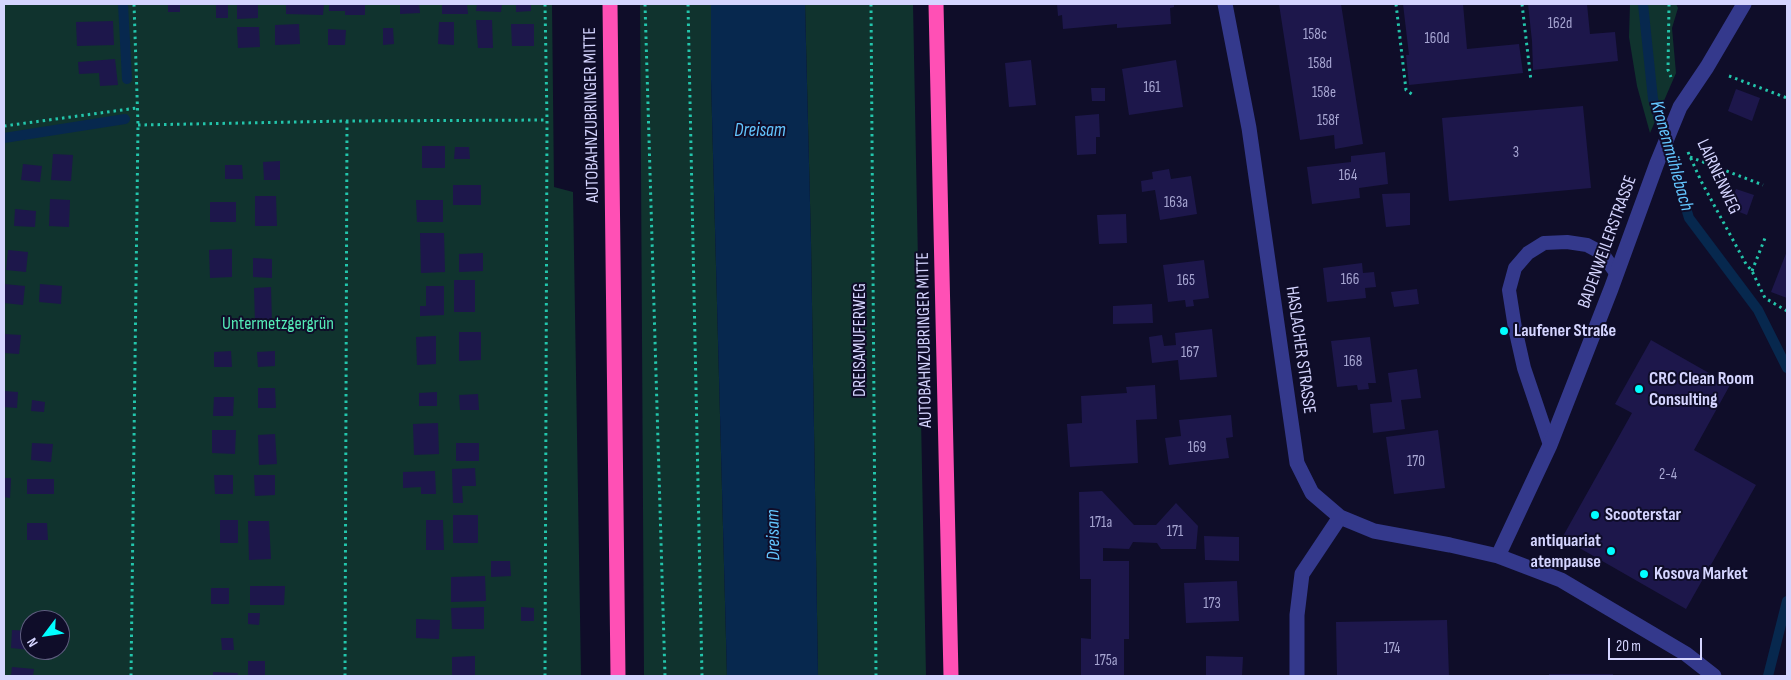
<!DOCTYPE html>
<meta charset="utf-8">
<style>
body{margin:0}
#map{position:relative;width:1791px;height:680px;overflow:hidden;background:#0f0d29;font-family:"Sofia Sans Condensed",sans-serif}
canvas{display:block}
.frame{position:absolute;inset:0;border:5px solid #d5d5ff;pointer-events:none}
.north{position:absolute;left:20px;top:610px;width:50px;height:50px;box-sizing:border-box;background:#0f0d29;border:1px solid #5e5d7f;border-radius:50%;rotate:239deg;font-size:14px;font-weight:700;line-height:20px;text-align:center;color:#d5d5ff}
.north::after{content:'';display:block;margin:auto;width:18px;height:22px;background:#01feff;clip-path:polygon(50% 0,100% 100%,50% 72%,0 100%)}
.scale{position:absolute;left:1608px;top:638px;width:94px;height:22px;box-sizing:border-box;border:2px solid #d5d5ff;border-top:0;padding-left:6px;font-size:15px;line-height:18px;white-space:nowrap;color:#d5d5ff;-webkit-text-stroke:4px #0f0d29;paint-order:stroke}
</style>
<div id="map">
<canvas width="1791" height="680"></canvas>
<div class="frame"></div>
<div class="north">N</div>
<div class="scale">20 m</div>
</div>
<script>
const ctx = document.querySelector('canvas').getContext('2d');
ctx.lineJoin = 'round';
function paint(path, color) { ctx.fillStyle = color; ctx.fill(path, 'evenodd'); }
const shape = rows => new Path2D(rows.map(r => 'M' + r).join(''));
function trace(path, color, width, dash) { ctx.strokeStyle = color; ctx.lineWidth = width; ctx.lineCap = dash ? 'butt' : 'round'; ctx.setLineDash(dash || []); ctx.stroke(path); }
function label(font, color, halo, rows, align = 'center') {
  ctx.font = font + ' "Sofia Sans Condensed",sans-serif'; ctx.lineWidth = 4; ctx.setLineDash([]); ctx.textBaseline = 'middle'; ctx.strokeStyle = halo; ctx.fillStyle = color; for (const [text, x, y, turn = 0] of rows) {
    ctx.save(); ctx.translate(x, y); ctx.rotate((+turn || 0) * Math.PI / 180); ctx.textAlign = isNaN(turn) ? turn : align; if (halo) ctx.strokeText(text, 0, 0); ctx.fillText(text, 0, 0); ctx.restore();
  }
}
const green = shape([
 [4,4,552,4,554,187,573,192,581,676,4,676],
 [30,620,60,620,60,650,30,650],
 [640,4,711,4,711,79,727,676,644,676],
 [805,4,913,4,926,676,818,676,811,243],
 [1630,4,1676,4,1678,8,1672,28,1676,73,1650,133,1637,86,1629,37]
]);
const water = shape([
 [711,4,805,4,811,243,818,676,727,676,711,79]
]);
const stream = shape([
 [123,4,127,79],
 [1643,4,1653,99,1689,218,1758,310,1787,368],
 [4,138,125,119],
 [1768,676,1787,601]
]);
const building = shape([
 [168,4,180,4,180,12,168,12],
 [216,4,228,4,228,18,216,18],
 [237,4,258,4,258,18,237,19],
 [286,4,324,4,323,15,286,14],
 [329,4,365,4,365,15,345,15,345,11,329,11],
 [400,4,419,4,420,13,400,14],
 [442,4,467,4,468,14,442,14],
 [477,4,502,4,501,12,476,11],
 [516,4,531,4,531,11,516,12],
 [1057,4,1174,4,1174,7,1170,8,1171,24,1117,28,1117,24,1063,29,1062,15,1058,16],
 [1279,4,1341,4,1363,144,1335,149,1334,135,1300,140],
 [1403,4,1463,4,1467,49,1519,44,1523,73,1409,85,1406,55,1409,55],
 [1528,4,1587,4,1590,34,1615,32,1618,61,1533,70,1532,41],
 [476,20,492,20,493,48,478,48],
 [113,21,114,45,77,46,76,22],
 [439,22,454,22,454,45,438,44],
 [299,24,300,44,275,45,275,25],
 [511,24,534,24,534,46,512,46],
 [237,27,259,27,260,47,238,48],
 [383,28,393,28,394,44,383,45],
 [328,29,346,30,345,45,328,45],
 [115,59,118,85,100,86,99,73,79,74,78,62],
 [1031,60,1036,105,1009,107,1005,63],
 [1176,60,1183,107,1129,115,1122,69],
 [1091,88,1105,88,1105,101,1092,101],
 [1736,89,1760,98,1752,121,1728,111],
 [1583,106,1591,188,1449,201,1442,118],
 [1099,114,1100,137,1096,137,1096,154,1077,155,1075,116],
 [422,146,445,146,445,168,422,168],
 [455,147,469,147,470,159,454,159],
 [1385,152,1388,184,1359,188,1360,198,1312,204,1307,167,1351,162,1351,156],
 [53,154,73,155,71,181,51,180],
 [280,161,280,180,264,180,263,162],
 [23,164,42,166,40,182,21,180],
 [225,165,242,165,243,179,225,179],
 [1169,169,1171,179,1191,176,1197,214,1160,220,1155,190,1142,192,1141,181,1153,179,1152,172],
 [453,185,481,185,481,205,453,205],
 [1736,189,1754,195,1747,215,1729,208],
 [1410,193,1410,225,1386,227,1382,194],
 [255,196,276,196,277,226,255,226],
 [50,199,70,200,69,227,49,226],
 [416,200,443,200,443,222,417,222],
 [210,202,236,202,236,222,210,222],
 [15,209,36,211,35,227,14,226],
 [1126,214,1127,243,1099,244,1097,215],
 [420,233,444,233,445,272,421,273],
 [232,249,232,277,210,278,209,250],
 [8,250,28,252,26,272,6,270],
 [1787,251,1787,298,1771,292],
 [483,253,483,271,459,272,459,254],
 [253,258,272,259,272,278,253,277],
 [1204,260,1209,298,1193,300,1194,306,1186,307,1185,300,1168,302,1163,265],
 [1362,263,1363,273,1374,272,1376,287,1365,288,1366,298,1327,302,1323,268],
 [454,280,475,280,475,312,454,312],
 [4,284,25,286,23,305,4,303],
 [40,284,62,286,61,304,39,302],
 [426,286,444,286,444,315,420,316,420,306,426,306],
 [271,287,272,322,255,323,254,288],
 [1417,289,1419,304,1394,307,1391,292],
 [1152,304,1153,323,1113,324,1113,306],
 [1212,329,1217,377,1180,380,1178,360,1152,363,1149,337,1162,335,1164,346,1176,345,1175,333],
 [459,332,481,332,481,360,459,361],
 [4,334,21,335,19,354,4,353],
 [436,336,436,364,417,365,416,337],
 [1370,337,1376,383,1368,383,1369,389,1358,390,1357,385,1337,387,1331,341],
 [1651,340,1730,385,1694,450,1756,485,1686,609,1562,538,1632,413,1615,404],
 [231,351,232,367,214,367,214,352],
 [275,351,275,366,258,367,257,352],
 [1417,369,1421,398,1401,400,1405,429,1373,433,1370,404,1392,402,1388,373],
 [1155,385,1157,419,1136,420,1138,463,1070,467,1067,424,1082,423,1081,396,1127,393,1126,387],
 [258,388,275,388,276,408,258,408],
 [4,391,18,392,17,408,4,407],
 [437,392,437,406,419,406,419,393],
 [478,394,479,410,460,410,459,395],
 [214,397,234,397,233,416,213,416],
 [32,400,45,402,44,412,31,411],
 [1231,415,1233,437,1226,438,1229,458,1169,465,1165,438,1181,436,1179,420],
 [438,423,439,454,414,455,413,424],
 [212,430,236,430,235,454,212,453],
 [1438,430,1445,488,1394,494,1386,437],
 [275,434,277,464,259,465,258,435],
 [32,443,53,444,51,462,31,460],
 [456,443,479,443,479,461,456,461],
 [475,468,476,486,462,486,463,503,453,503,452,469],
 [435,471,436,494,421,494,421,487,403,488,403,472],
 [214,475,233,475,233,494,215,494],
 [254,475,275,475,275,495,255,496],
 [4,478,11,478,10,498,4,497],
 [27,479,54,479,54,494,27,494],
 [1102,491,1134,525,1156,525,1176,503,1198,526,1196,549,1161,549,1157,543,1133,542,1129,549,1103,548,1103,561,1129,561,1129,639,1124,639,1124,676,1081,676,1081,638,1091,639,1091,579,1080,579,1079,492],
 [453,515,478,515,478,543,453,543],
 [220,520,238,520,238,543,220,543],
 [426,520,443,520,444,550,426,550],
 [248,521,269,521,271,559,249,560],
 [27,523,47,523,48,540,27,540],
 [1204,536,1239,537,1239,561,1205,560],
 [491,561,510,561,511,576,491,577],
 [485,576,486,601,451,602,451,577],
 [1237,581,1239,621,1186,623,1184,583],
 [250,586,285,586,284,605,250,605],
 [211,588,229,588,229,604,211,604],
 [484,607,484,629,452,629,451,608],
 [521,607,534,608,534,621,521,621],
 [248,613,260,613,259,625,248,624],
 [416,619,440,620,439,639,416,638],
 [1447,620,1449,676,1337,676,1336,622],
 [12,630,30,631,30,650,11,648],
 [221,638,233,638,234,650,222,650],
 [475,656,475,675,452,675,452,657],
 [1206,656,1243,657,1242,676,1206,676],
 [248,661,265,661,265,676,248,676],
 [12,667,34,669,33,676,11,676],
 [213,672,238,673,237,676,213,676],
 [1549,674,1613,674,1613,676,1549,676]
]);
const path = shape([
 [645,4,665,676],
 [688,4,702,676],
 [871,4,876,676],
 [1396,4,1406,90,1413,95],
 [1522,4,1531,81],
 [1669,4,1668,70,1671,77],
 [1729,76,1787,98],
 [138,125,347,121,547,120],
 [4,126,137,108],
 [1688,152,1701,181,1746,264,1752,271,1765,298,1787,311],
 [1690,157,1763,185],
 [1752,271,1765,238],
 [131,676,138,125,134,4],
 [345,676,347,121],
 [545,676,547,120,545,4]
]);
const lane = shape([
 [1550,445,1524,368,1515,328,1509,290,1515,268,1528,253,1544,243,1567,242,1587,245,1602,253,1616,273]
]);
const street = shape([
 [1225,4,1249,128,1297,463,1312,493,1340,517,1374,531,1450,545,1498,556,1561,580,1686,654,1714,676],
 [1498,556,1550,445,1611,289,1657,163,1680,107,1707,67,1744,4],
 [1297,676,1297,615,1302,574,1340,517]
]);
const highway = shape([
 [610,4,618,676],
 [936,4,951,676]
]);
const markers = [
 [1504,331,5,"#01feff"],
 [1639,389,5,"#01feff"],
 [1595,515,5,"#01feff"],
 [1611,551,5,"#01feff"],
 [1644,574,5,"#01feff"]
];
const numberNames = [
 ["162d",1560,24],
 ["158c",1315,35],
 ["160d",1437,39],
 ["158d",1320,64],
 ["161",1152,88],
 ["158e",1324,93],
 ["158f",1328,121],
 ["3",1516,153],
 ["164",1348,176],
 ["163a",1176,203],
 ["166",1350,280],
 ["165",1186,281],
 ["167",1190,353],
 ["168",1353,362],
 ["169",1197,448],
 ["170",1416,462],
 ["2-4",1668,475],
 ["171a",1101,523],
 ["171",1175,532],
 ["173",1212,604],
 ["174",1392,649],
 ["175a",1106,661]
];
const streetNames = [
 ["AUTOBAHNZUBRINGER MITTE",592,115,-91],
 ["LAIRNENWEG",1718,177,65],
 ["BADENWEILERSTRASSE",1608,242,-70],
 ["DREISAMUFERWEG",860,340,-90],
 ["AUTOBAHNZUBRINGER MITTE",925,340,-91],
 ["HASLACHER STRASSE",1300,350,82]
];
const parkNames = [
 ["Untermetzgergrün",278,324]
];
const poiNames = [
 ["Laufener Straße",1514,331],
 ["CRC Clean Room",1649,379],
 ["Consulting",1649,400],
 ["Scooterstar",1605,515],
 ["antiquariat",1601,541,"right"],
 ["atempause",1601,562,"right"],
 ["Kosova Market",1654,574]
];
const waterNames = [
 ["Dreisam",760,131],
 ["Kronenmühlebach",1671,156,74],
 ["Dreisam",774,535,-91]
];
paint(green, '#10332e');
paint(water, '#07284e');
trace(stream, '#07284e', 10);
paint(building, '#1d174b');
trace(path, '#23c5ab', 3, [2.5, 4]);
trace(lane, '#34398c', 14);
trace(street, '#34398c', 15);
trace(highway, '#ff50b5', 15);
for (const [x, y, r, color] of markers) { const dot = new Path2D(); dot.arc(x, y, r, 0, 2 * Math.PI); ctx.fillStyle = color; ctx.fill(dot); trace(dot, '#0f0d29', 2); }
label('15px', '#a7a6d2', null, numberNames);
label('18px', '#d5d5ff', '#0f0d29', streetNames);
label('18px', '#54ebb7', '#0f0d29', parkNames);
label('bold 18px', '#d5d5ff', '#0f0d29', poiNames, 'left');
label('italic 19px', '#63c6ff', '#0f0d29', waterNames);
</script>
